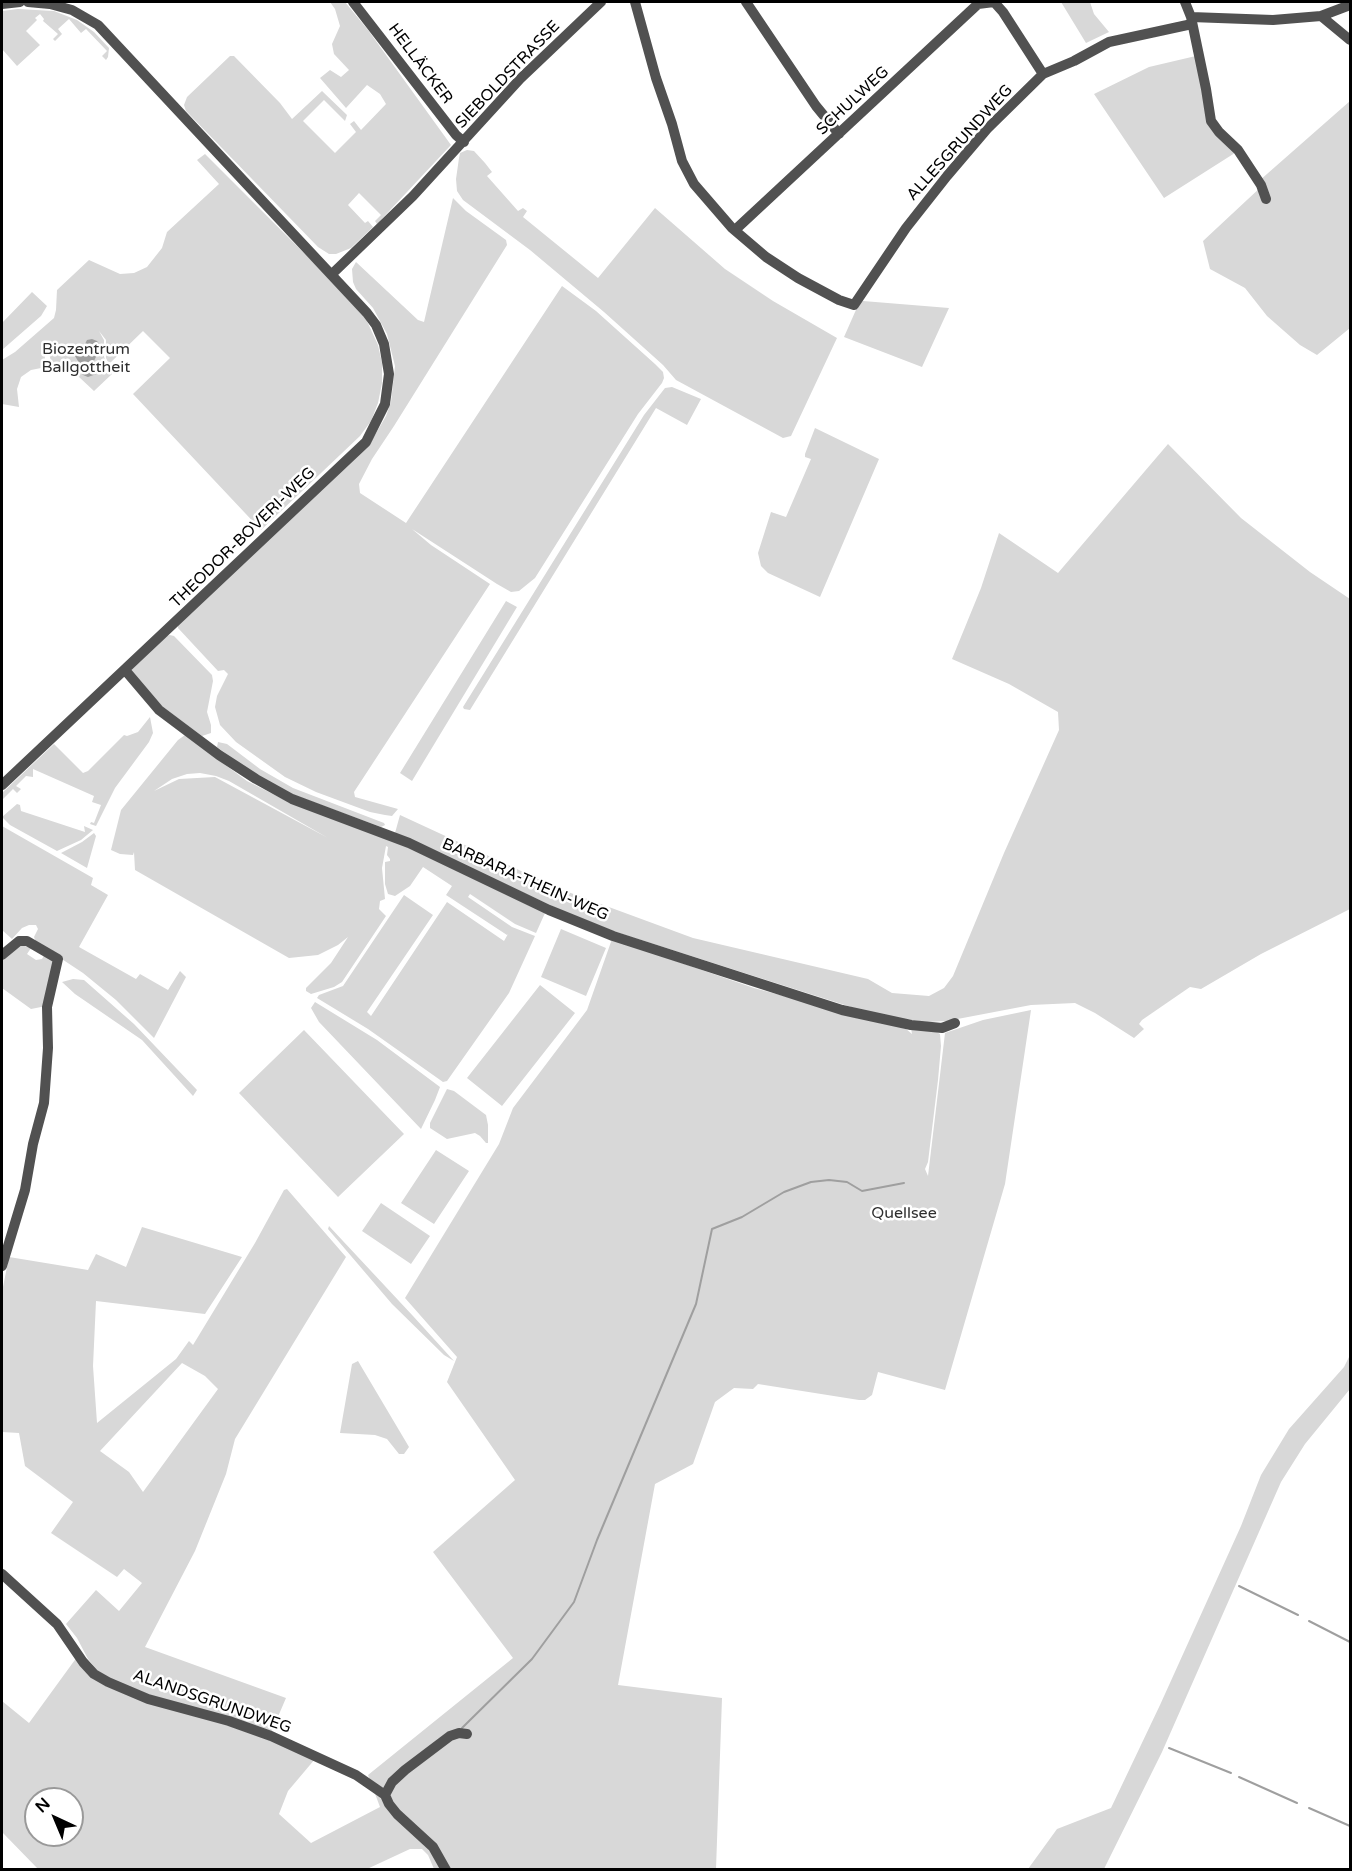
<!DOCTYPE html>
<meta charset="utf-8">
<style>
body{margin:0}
#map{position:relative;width:1352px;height:1871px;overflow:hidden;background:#fff;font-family:"Varela Round",sans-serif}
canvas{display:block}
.frame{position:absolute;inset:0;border:3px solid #000;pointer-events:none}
.north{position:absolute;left:24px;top:1787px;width:60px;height:60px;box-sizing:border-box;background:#fff;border:2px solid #999;border-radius:50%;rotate:316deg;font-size:16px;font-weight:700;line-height:24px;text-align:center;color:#000}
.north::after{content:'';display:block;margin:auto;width:21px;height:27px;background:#000;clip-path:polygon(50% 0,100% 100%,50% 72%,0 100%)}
</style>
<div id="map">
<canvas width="1352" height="1871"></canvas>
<div class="frame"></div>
<div class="north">N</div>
</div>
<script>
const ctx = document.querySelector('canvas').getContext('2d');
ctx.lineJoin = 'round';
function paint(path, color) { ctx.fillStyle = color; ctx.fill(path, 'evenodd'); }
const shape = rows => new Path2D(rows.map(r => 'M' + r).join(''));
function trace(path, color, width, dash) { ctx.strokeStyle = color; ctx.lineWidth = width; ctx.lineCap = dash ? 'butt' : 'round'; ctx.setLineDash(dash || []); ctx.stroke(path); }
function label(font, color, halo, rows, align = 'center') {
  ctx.font = font + ' "Varela Round",sans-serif'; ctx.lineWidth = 5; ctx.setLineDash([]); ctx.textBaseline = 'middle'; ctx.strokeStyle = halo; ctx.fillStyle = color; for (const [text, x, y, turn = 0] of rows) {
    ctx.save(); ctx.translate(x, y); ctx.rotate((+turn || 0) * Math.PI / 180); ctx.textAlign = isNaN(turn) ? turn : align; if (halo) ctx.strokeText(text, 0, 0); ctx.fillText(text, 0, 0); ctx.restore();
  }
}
const green = shape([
 [330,2,345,2,368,30,451,145,377,224,375,221,381,215,359,193,348,205,365,223,368,221,373,227,351,248,336,254,329,254,318,247,186,111,184,105,187,97,230,56,234,56,280,103,292,119,322,91,347,115,345,121,324,100,303,121,335,153,356,132,350,124,354,121,361,130,386,104,380,94,367,85,346,108,320,78,330,70,341,77,349,70,334,54,332,44,340,26,335,9],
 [1061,2,1090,2,1094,14,1109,32,1086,43],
 [18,9,54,11,77,20,94,32,109,48,108,57,106,60,102,56,107,51,86,29,81,33,69,19,58,29,62,34,55,41,53,39,58,34,43,21,44,19,40,14,35,18,37,20,26,31,40,45,17,66,2,49,2,11],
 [1200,55,1211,121,1238,151,1164,198,1094,94,1149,67],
 [1350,101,1350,328,1317,355,1300,345,1267,316,1245,288,1210,269,1203,241,1262,186,1259,181],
 [467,150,474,151,485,163,492,172,487,176,518,211,523,208,527,211,523,217,598,278,655,208,725,269,773,301,837,338,791,436,783,438,676,380,663,365,604,312,530,250,463,200,457,191,456,179,459,158,460,153],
 [205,154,316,265,366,319,378,345,382,363,382,383,378,403,371,421,360,436,261,530,133,394,170,358,143,331,109,364,106,358,106,340,99,331,104,340,104,357,112,374,94,391,64,363,54,372,48,350,44,350,46,367,31,370,21,377,17,389,19,407,2,404,2,360,15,352,54,318,56,310,57,290,89,260,120,274,134,273,147,267,162,248,167,232,219,184,197,160],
 [453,198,466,211,506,240,507,245,394,426,372,459,359,484,360,493,406,523,562,286,596,311,655,364,663,372,664,378,662,383,638,414,535,578,519,591,511,592,497,584,412,529,431,545,490,584,354,792,355,797,398,809,392,816,385,815,370,812,316,792,285,777,236,742,220,725,215,707,217,696,228,674,224,670,218,671,178,628,178,623,371,442,386,416,391,402,395,366,387,334,373,308,356,289,353,282,352,269,356,262,418,320,424,322],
 [32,292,47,306,41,316,2,350,2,323],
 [863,301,949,308,922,367,844,337,859,303],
 [672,387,701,399,687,425,656,408,470,710,464,709,463,707,644,415,665,388],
 [815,428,879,459,820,597,768,573,761,566,758,553,771,512,786,517,811,459,805,457,805,454],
 [1168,444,1241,518,1310,572,1350,599,1350,909,1261,954,1201,989,1190,987,1142,1020,1139,1024,1144,1029,1134,1038,1095,1013,1075,1003,1031,1005,947,1021,927,1022,889,1017,851,1007,613,931,561,910,395,833,400,815,560,889,693,938,868,979,892,993,929,996,944,988,953,976,1004,853,1059,730,1058,712,1009,684,952,659,981,588,999,533,1058,573],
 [506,601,517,607,412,781,400,773],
 [170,635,174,636,212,675,213,681,207,712,211,725,211,733,202,736,163,707,131,672,132,668,166,636],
 [150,717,153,733,149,742,115,788,96,826,90,824,91,822,94,823,101,805,92,802,94,796,33,769,33,777,26,776,16,786,21,789,17,793,13,789,2,800,2,793,54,744,83,773,88,771,124,735,127,736,138,732],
 [185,735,247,781,293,804,401,844,545,913,536,933,515,924,470,894,468,897,512,927,535,936,509,993,447,1081,443,1082,368,1029,317,998,319,995,343,986,404,895,433,915,367,1012,371,1016,447,902,504,941,508,934,507,935,446,895,452,886,423,867,410,886,395,896,388,894,385,884,385,862,390,861,390,859,387,855,388,847,386,846,382,868,385,899,380,901,379,909,386,916,342,982,334,987,311,994,306,991,306,988,331,963,348,937,338,945,318,955,289,958,135,870,134,852,133,855,120,854,111,850,121,810,178,740],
 [200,773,216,776,229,781,328,838,215,777,179,779,154,791,172,779,187,774],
 [218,742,227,744,260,769,293,788,384,823,385,825,381,827,286,792,258,777,217,747],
 [17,804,20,805,21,811,85,832,84,826,93,830,81,840,57,851,10,825,2,817],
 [2,826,93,878,91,885,108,895,79,947,136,979,140,974,168,990,180,971,186,977,154,1038,116,1000,83,973,36,942,34,937,38,929,36,925,29,925,22,928,12,939,2,930],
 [94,833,96,836,87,868,61,853,82,842],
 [561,929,606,948,586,996,541,977],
 [612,939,754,988,906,1029,912,1034,911,1028,935,1031,940,1034,941,1046,938,1080,928,1162,925,1169,928,1176,945,1033,983,1020,1031,1010,1005,1184,945,1390,878,1372,872,1395,865,1400,859,1400,758,1384,753,1389,734,1388,715,1402,693,1464,655,1484,618,1685,722,1698,716,1869,434,1869,428,1855,422,1849,410,1849,367,1869,38,1869,2,1832,2,1701,29,1723,77,1657,97,1678,265,1735,315,1759,288,1791,279,1814,311,1843,380,1807,368,1775,513,1658,433,1552,515,1480,447,1382,457,1357,405,1298,499,1144,513,1108,587,1010],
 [36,1799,72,1799,72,1835,36,1835],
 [22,945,31,948,27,954,36,960,42,959,45,954,54,960,46,1006,31,1009,2,988,2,959],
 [73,979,84,980,134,1024,197,1090,193,1096,142,1040,75,994,62,982],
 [540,985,575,1013,502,1106,467,1078],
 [315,1002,377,1040,440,1087,435,1100,421,1129,319,1022,311,1008],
 [304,1030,404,1134,338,1197,239,1093],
 [447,1089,454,1091,486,1115,488,1125,488,1143,486,1143,480,1136,475,1133,447,1139,430,1128,430,1123],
 [436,1150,469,1171,434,1224,401,1203],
 [287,1189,346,1257,235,1439,226,1474,195,1551,145,1647,286,1698,271,1733,128,1689,98,1671,88,1659,77,1638,66,1624,96,1590,119,1611,142,1583,124,1569,117,1577,51,1533,73,1502,25,1466,19,1433,2,1432,2,1292,9,1257,88,1270,96,1254,126,1267,142,1227,242,1257,205,1314,96,1301,93,1366,97,1423,176,1359,189,1341,193,1345,255,1243,284,1190],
 [182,1363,205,1376,218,1389,143,1492,129,1472,100,1451],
 [381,1203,430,1236,411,1264,362,1231],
 [329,1226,413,1316,454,1361,444,1355,392,1304,328,1229],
 [1350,1355,1350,1389,1305,1444,1281,1482,1162,1752,1104,1869,1028,1869,1057,1829,1111,1808,1160,1705,1241,1526,1261,1475,1289,1429,1344,1367],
 [358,1361,409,1447,404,1454,399,1454,387,1439,375,1435,340,1433,352,1364]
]);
const water = shape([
 [92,339,97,341,101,346,94,361,101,367,102,372,88,377,83,375,79,371,78,361,72,351,84,346,87,340]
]);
const stream = shape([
 [1239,1586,1298,1615],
 [1309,1621,1350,1642],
 [462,1728,532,1659,574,1602,597,1540,696,1304,712,1229,742,1217,784,1192,811,1182,829,1180,847,1182,862,1191,904,1183],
 [1169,1748,1231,1773],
 [1239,1777,1297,1803],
 [1309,1808,1350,1826]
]);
const minor = shape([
 [353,2,456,135,464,142],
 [635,2,656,78,672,124,682,161,694,184,732,228,766,257,798,278,839,300,854,305,906,228,947,176,987,129,1043,74,1074,61,1109,42,1192,24],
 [746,2,816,106,839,134],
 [1185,2,1191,17,1206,89,1211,121,1219,132,1238,150,1261,185,1266,199],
 [2,4,20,2],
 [1321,16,1350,40],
 [1191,17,1273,20,1321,16,1350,5],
 [735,230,978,4,994,2,1003,12,1043,74],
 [332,274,413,196,520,79,601,2],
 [125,670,159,710,219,755,256,779,292,799,409,843,549,910,613,936,842,1010,911,1025,942,1028,955,1023],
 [2,785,366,442,385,404,389,374,384,344,376,325,367,313,98,25,72,10,50,4,28,2],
 [2,955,19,941,27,941,58,959,47,1007,48,1048,44,1103,33,1144,25,1190,2,1266],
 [2,1574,57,1624,83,1662,94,1674,108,1682,148,1699,229,1721,271,1736,356,1775,385,1795,389,1804,397,1814,433,1847,446,1870],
 [385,1795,392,1782,405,1770,450,1736,459,1733,467,1734]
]);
const streetNames = [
 ["HELLÄCKER",420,64,53],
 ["SIEBOLDSTRASSE",508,75,-46],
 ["SCHULWEG",853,101,-43],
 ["ALLESGRUNDWEG",960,143,-48],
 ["THEODOR-BOVERI-WEG",243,538,-44],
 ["BARBARA-THEIN-WEG",525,880,24],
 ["ALANDSGRUNDWEG",212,1702,19]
];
const parkNames = [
 ["Biozentrum",86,350],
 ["Ballgottheit",86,368],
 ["Quellsee",904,1214]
];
paint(green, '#d8d8d8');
paint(water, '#9f9f9f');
trace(stream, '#9f9f9f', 2);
trace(minor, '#515151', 10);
label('16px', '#000', '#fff', streetNames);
label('16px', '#2f2f2f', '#fff', parkNames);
</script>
